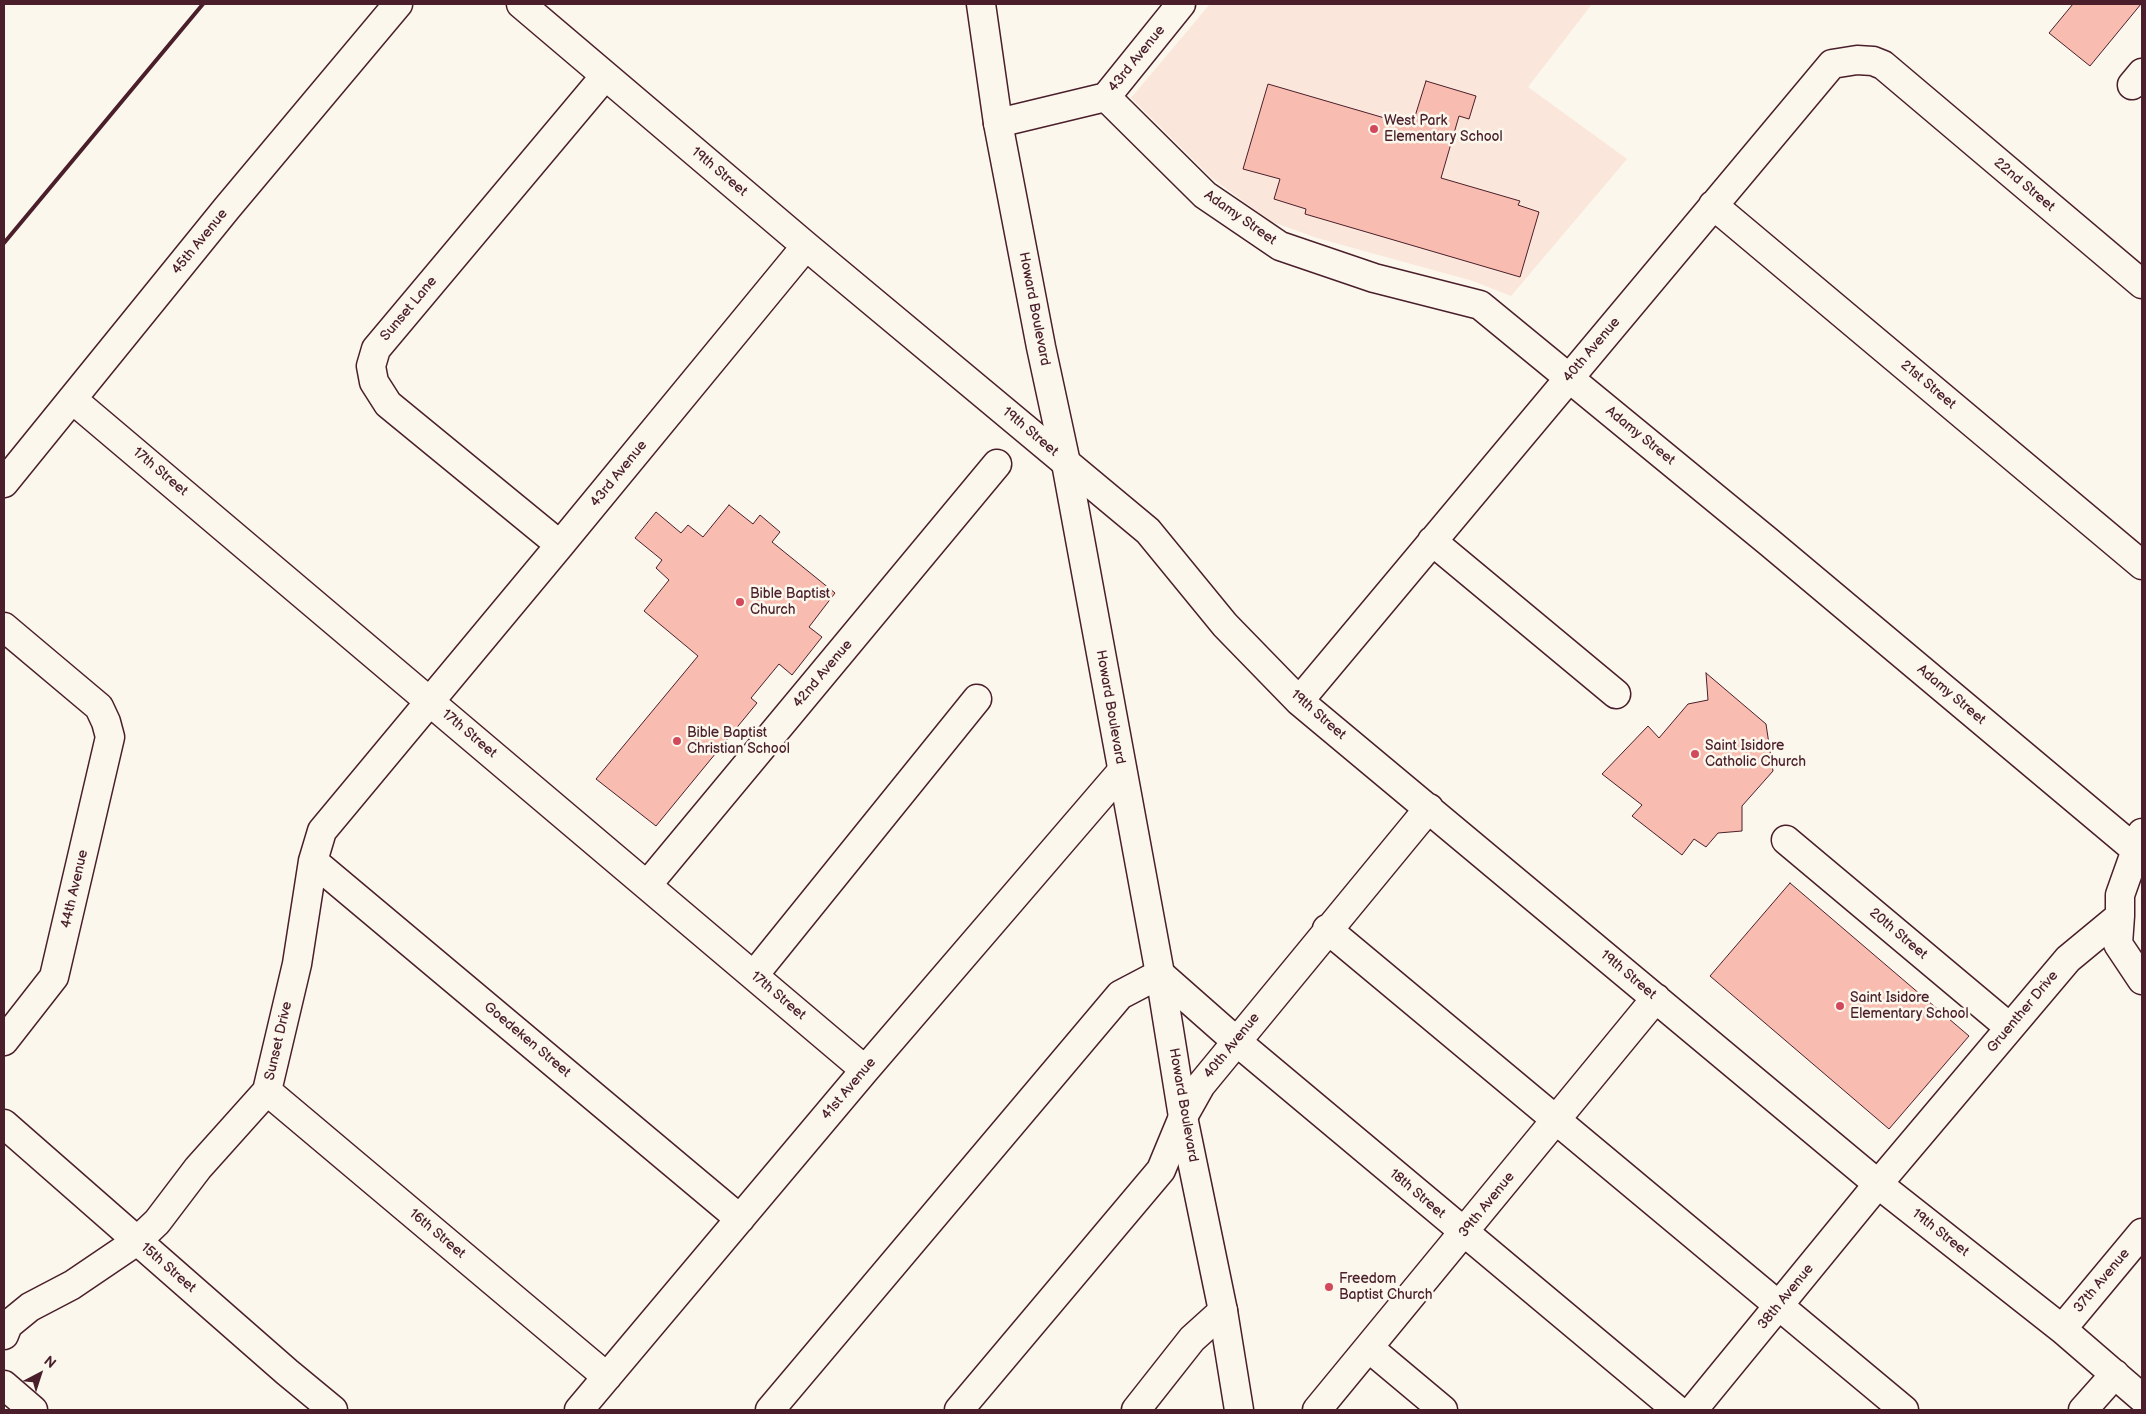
<!DOCTYPE html>
<style>
body{margin:0}
#map{position:relative;width:2146px;height:1414px;overflow:hidden;background:#fbf7ec;font-family:"Balsamiq Sans",sans-serif}
canvas{display:block}
.frame{position:absolute;inset:0;border:5px solid #4a1f2b;pointer-events:none}
.north{position:absolute;left:15px;top:1349px;width:50px;height:50px;-webkit-text-stroke:4px #fbf7ec;paint-order:stroke;rotate:40deg;font-size:14px;font-weight:700;line-height:20px;text-align:center;color:#4a1f2b}
.north::after{content:'';display:block;margin:auto;width:18px;height:22px;background:#4a1f2b;clip-path:polygon(50% 0,100% 100%,50% 72%,0 100%)}
</style>
<div id="map">
<canvas width="2146" height="1414"></canvas>
<div class="frame"></div>
<div class="north">N</div>
</div>
<script>
const ctx = document.querySelector('canvas').getContext('2d');
ctx.lineJoin = 'round';
function paint(path, color) { ctx.fillStyle = color; ctx.fill(path, 'evenodd'); }
const shape = rows => new Path2D(rows.map(r => 'M' + r).join(''));
function trace(path, color, width, dash) { ctx.strokeStyle = color; ctx.lineWidth = width; ctx.lineCap = dash ? 'butt' : 'round'; ctx.setLineDash(dash || []); ctx.stroke(path); }
function label(font, color, halo, rows, align = 'center') {
  ctx.font = font + ' "Balsamiq Sans",sans-serif'; ctx.lineWidth = 5; ctx.setLineDash([]); ctx.textBaseline = 'middle'; ctx.strokeStyle = halo; ctx.fillStyle = color; for (const [text, x, y, turn = 0] of rows) {
    ctx.save(); ctx.translate(x, y); ctx.rotate((+turn || 0) * Math.PI / 180); ctx.textAlign = isNaN(turn) ? turn : align; if (halo) ctx.strokeText(text, 0, 0); ctx.fillText(text, 0, 0); ctx.restore();
  }
}
const built = shape([
 [1210,4,1592,4,1528,87,1627,159,1511,296,1473,281,1317,238,1270,221,1212,178,1131,98]
]);
const building = shape([
 [2073,4,2141,4,2090,66,2049,33,2073,4],
 [1426,81,1476,96,1469,119,1459,116,1441,178,1520,201,1518,205,1539,212,1520,277,1305,214,1306,209,1274,199,1280,179,1243,169,1268,84,1412,126,1426,81],
 [729,505,753,524,760,515,780,532,772,542,835,593,809,627,822,637,792,675,779,664,751,698,757,703,656,826,596,779,698,656,644,611,669,580,656,568,662,560,635,538,656,512,681,533,688,525,703,537,729,505],
 [1706,673,1766,724,1773,771,1742,806,1742,831,1718,833,1706,847,1694,839,1682,855,1632,816,1642,805,1602,774,1648,726,1659,738,1688,704,1708,700,1706,673],
 [1790,883,1969,1036,1889,1129,1710,976,1790,883]
]);
const minor = shape([
 [521,4,806,246,1148,531,1225,625,1299,701,1878,1184,2062,1329,2142,1398],
 [2132,85,2142,73],
 [1106,97,1205,195,1280,246,1374,278,1480,305,1770,543,2136,850],
 [998,123,1106,97,1181,4],
 [1713,205,2142,565],
 [72,399,865,1070],
 [4,483,227,208,398,4],
 [1432,541,1616,694],
 [560,545,388,404,374,382,371,366,376,349,605,76],
 [4,627,99,707,106,722,110,737,54,977,4,1041],
 [1299,701,1832,64,1857,60,1873,61,1883,65,2142,284],
 [1786,840,2009,1027],
 [313,861,740,1219],
 [648,884,997,464],
 [2120,916,2118,944,2142,980],
 [1327,929,1904,1410],
 [754,975,977,699],
 [267,1091,607,1377],
 [4,1124,287,1372,333,1410],
 [2062,1329,2142,1233],
 [4,1335,8,1325,30,1307,72,1285,137,1241,157,1222,198,1168,267,1091,297,964,313,861,322,831,560,545,806,246],
 [1369,1348,1443,1410],
 [4,1385,33,1410],
 [579,1410,865,1070,1122,771],
 [770,1410,1120,995,1160,974,1236,1041,1677,1410],
 [959,1410,1161,1170,1183,1117,1201,1085,1429,808],
 [1136,1410,1192,1339,1223,1311],
 [1317,1410,1656,998],
 [1693,1410,1878,1184,2068,959,2120,916,2120,895,2142,833],
 [2083,1410,2115,1374]
]);
const major = shape([
 [981,4,998,123,1041,347,1066,463,1160,974,1183,1117,1223,1311,1239,1410]
]);
const rail = shape([
 [4,243,203,4]
]);
const markers = [
 [1374,129,5,"#d1495b"],
 [740,602,5,"#d1495b"],
 [677,741,5,"#d1495b"],
 [1695,754,5,"#d1495b"],
 [1840,1006,5,"#d1495b"],
 [1329,1287,5,"#d1495b"]
];
const streetNames = [
 ["43rd Avenue",1137,59,-51],
 ["19th Street",719,172,40],
 ["22nd Street",2024,185,40],
 ["Adamy Street",1240,218,35],
 ["45th Avenue",200,242,-51],
 ["Sunset Lane",409,309,-50],
 ["Howard Boulevard",1034,309,79],
 ["40th Avenue",1592,350,-50],
 ["21st Street",1928,385,40],
 ["19th Street",1030,432,40],
 ["Adamy Street",1640,436,39],
 ["17th Street",160,472,40],
 ["43rd Avenue",619,474,-51],
 ["42nd Avenue",823,674,-50],
 ["Adamy Street",1951,695,40],
 ["Howard Boulevard",1110,707,80],
 ["19th Street",1318,715,41],
 ["17th Street",469,734,40],
 ["44th Avenue",75,889,-77],
 ["20th Street",1898,934,40],
 ["19th Street",1628,975,40],
 ["17th Street",778,996,40],
 ["Gruenther Drive",2023,1012,-50],
 ["Goedeken Street",527,1040,40],
 ["Sunset Drive",279,1041,-77],
 ["40th Avenue",1232,1046,-51],
 ["41st Avenue",849,1089,-50],
 ["Howard Boulevard",1183,1105,80],
 ["18th Street",1417,1194,40],
 ["39th Avenue",1487,1205,-51],
 ["19th Street",1940,1233,38],
 ["16th Street",437,1234,40],
 ["15th Street",168,1268,41],
 ["37th Avenue",2102,1281,-50],
 ["38th Avenue",1786,1297,-51]
];
const poiNames = [
 ["West Park",1384,121],
 ["Elementary School",1384,137],
 ["Bible Baptist",750,594],
 ["Church",750,610],
 ["Bible Baptist",687,733],
 ["Christian School",687,749],
 ["Saint Isidore",1705,746],
 ["Catholic Church",1705,762],
 ["Saint Isidore",1850,998],
 ["Elementary School",1850,1014],
 ["Freedom",1339,1279],
 ["Baptist Church",1339,1295]
];
paint(built, '#fae6da');
paint(building, '#f8bdb0');
trace(building, '#4a1f2b', 1);
trace(minor, '#4a1f2b', 31);
trace(major, '#4a1f2b', 31);
trace(minor, '#fbf7ec', 28);
trace(major, '#fbf7ec', 28);
trace(rail, '#4a1f2b', 4);
for (const [x, y, r, color] of markers) { const dot = new Path2D(); dot.arc(x, y, r, 0, 2 * Math.PI); ctx.fillStyle = color; ctx.fill(dot); trace(dot, '#fbf7ec', 2); }
label('14px', '#4a1f2b', '#fbf7ec', streetNames);
label('14px', '#4a1f2b', '#fbf7ec', poiNames, 'left');
</script>
